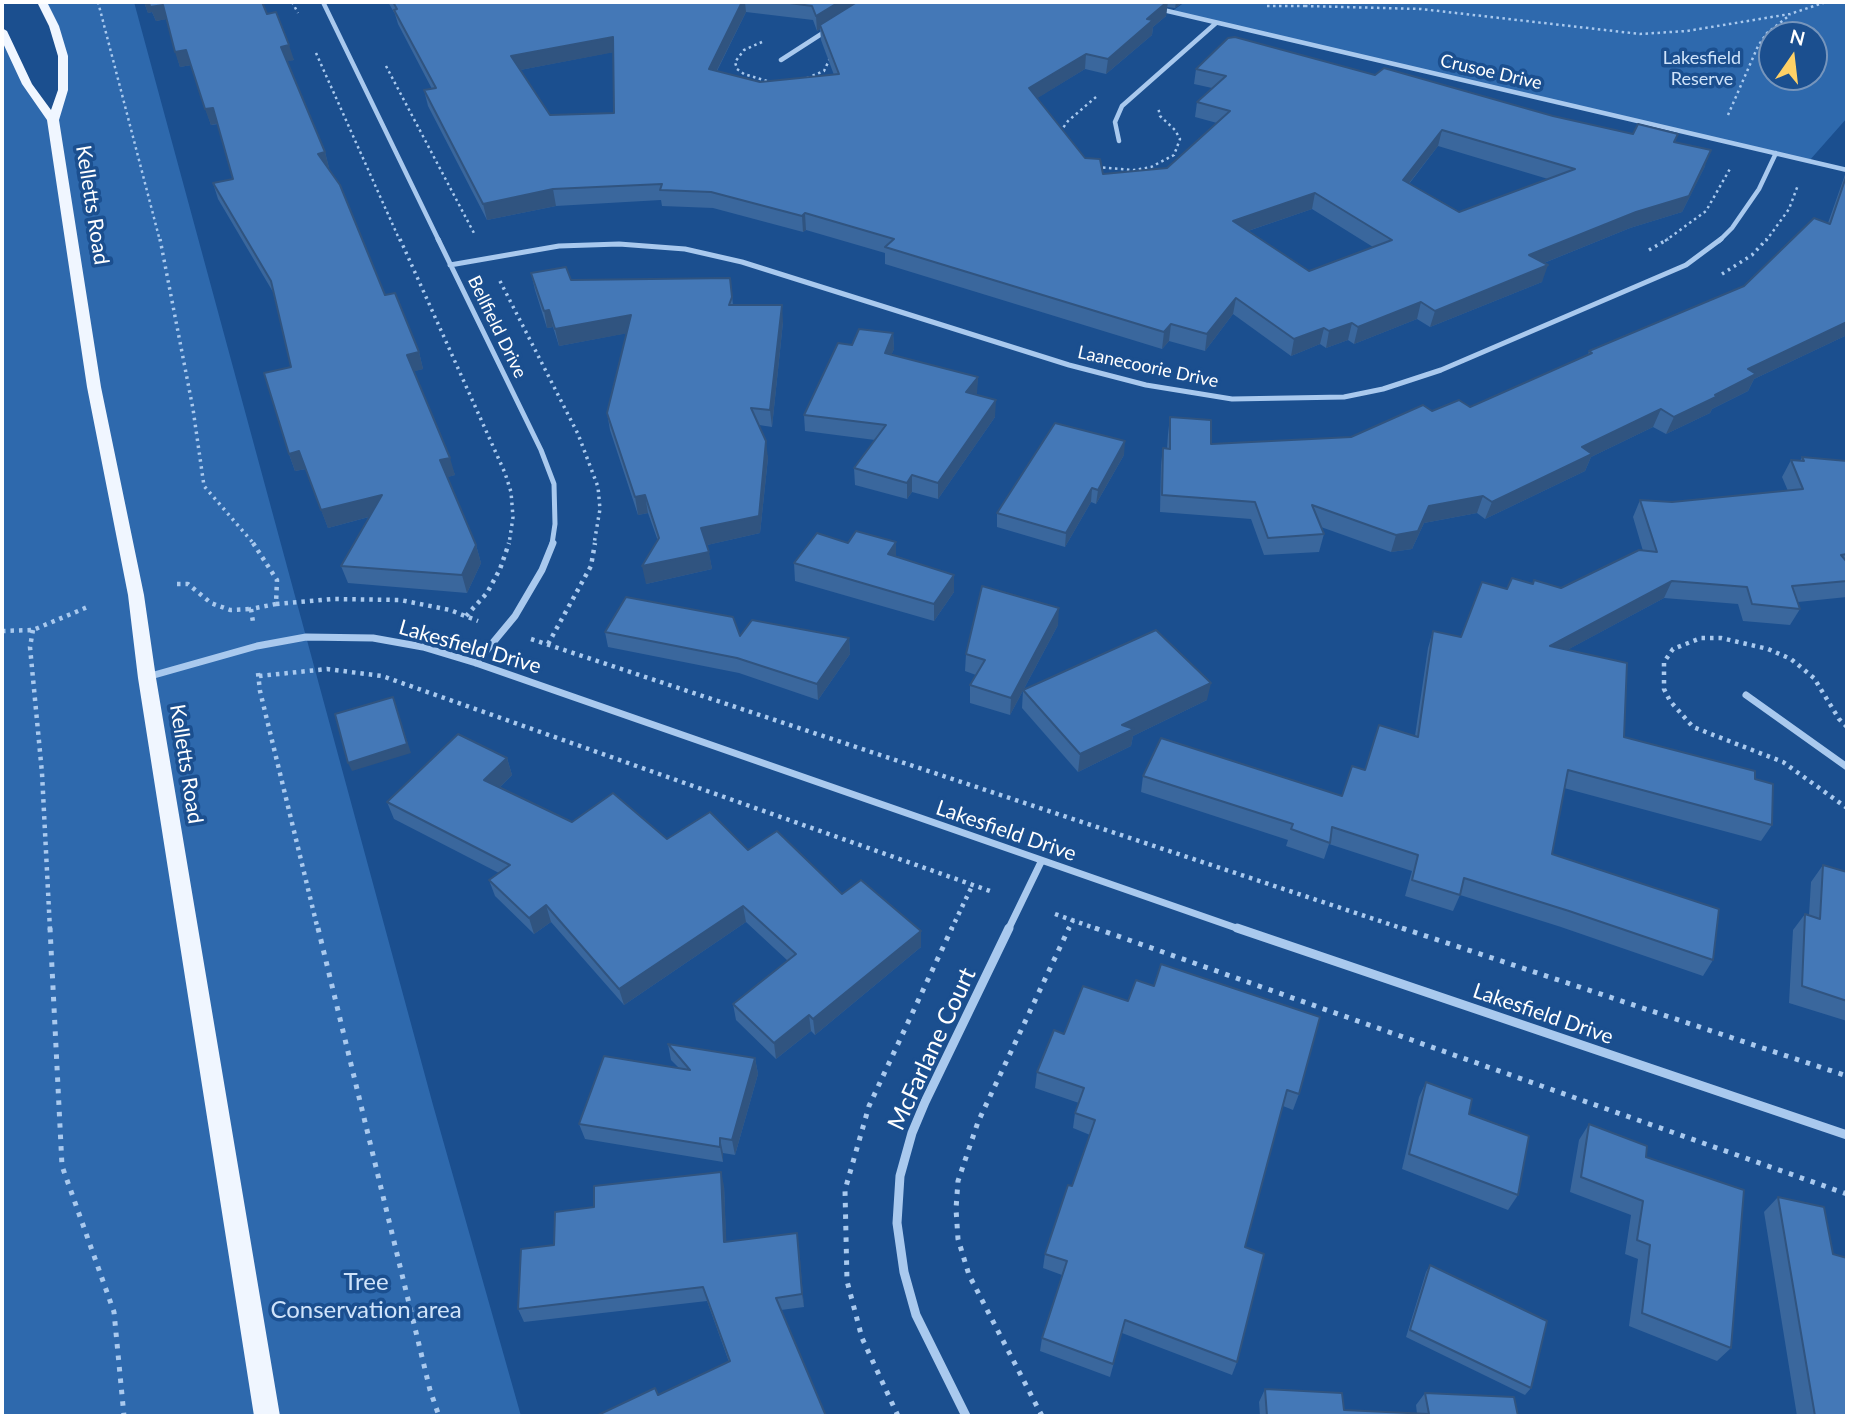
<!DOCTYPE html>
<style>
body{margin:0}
#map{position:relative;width:1849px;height:1418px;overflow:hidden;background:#1b4f8f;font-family:Lato,sans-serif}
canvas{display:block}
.frame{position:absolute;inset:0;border:4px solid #fff;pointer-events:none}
.north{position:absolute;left:1758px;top:21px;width:70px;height:70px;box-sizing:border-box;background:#1b4f8f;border:2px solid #7695bc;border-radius:50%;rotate:14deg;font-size:19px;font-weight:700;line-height:28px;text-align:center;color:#fff}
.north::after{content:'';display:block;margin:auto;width:24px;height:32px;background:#ffd166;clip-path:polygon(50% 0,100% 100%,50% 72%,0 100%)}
</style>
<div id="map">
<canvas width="1849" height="1418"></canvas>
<div class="frame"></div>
<div class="north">N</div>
</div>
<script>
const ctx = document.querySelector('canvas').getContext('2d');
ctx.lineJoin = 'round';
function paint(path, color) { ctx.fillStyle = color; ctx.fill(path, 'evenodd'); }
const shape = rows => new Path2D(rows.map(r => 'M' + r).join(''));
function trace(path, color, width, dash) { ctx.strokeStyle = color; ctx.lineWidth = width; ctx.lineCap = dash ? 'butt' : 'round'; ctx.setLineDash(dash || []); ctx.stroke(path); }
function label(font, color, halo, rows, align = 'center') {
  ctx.font = font + ' Lato,sans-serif'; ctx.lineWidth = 7; ctx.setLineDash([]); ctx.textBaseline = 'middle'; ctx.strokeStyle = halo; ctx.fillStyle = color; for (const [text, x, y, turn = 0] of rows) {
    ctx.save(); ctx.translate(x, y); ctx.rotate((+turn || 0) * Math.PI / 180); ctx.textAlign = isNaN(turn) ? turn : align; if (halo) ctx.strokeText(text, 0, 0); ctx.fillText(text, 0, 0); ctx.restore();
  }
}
const green = shape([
 [40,2,134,2,433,1105,521,1416,2,1416,2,31,27,84,53,119,63,90,54,26],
 [1185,2,1847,2,1847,118,1809,161,1171,12],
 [1772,35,1814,35,1814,77,1772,77]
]);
const pathFar3 = shape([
 [98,2,160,241],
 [292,2,298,13],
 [1267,6,1305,6,1311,2],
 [1305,6,1421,9,1640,34,1687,31,1790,14,1826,2],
 [762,42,744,50,735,62,737,69,744,74,767,81],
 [316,53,400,241],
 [386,66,475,235],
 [807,78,824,71,830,58],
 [1728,115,1758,46,1767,33,1790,15],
 [1060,132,1068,121,1096,97],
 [1097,167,1134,170,1151,167,1174,155,1180,139,1175,130,1160,116,1158,107],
 [1665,241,1706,211,1731,167],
 [1766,241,1789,209,1798,185]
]);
const pathFar2 = shape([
 [160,239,193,409,204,486,254,544],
 [400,239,505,473,511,492,513,517,509,544],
 [1649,250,1668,239],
 [1722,274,1752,255,1767,239],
 [500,281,578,434,598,487,600,509,594,544]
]);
const pathFar1 = shape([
 [253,543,277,580,276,604,251,609,253,622],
 [177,584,188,584,211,603,230,610,251,609],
 [276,604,333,599,400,600,450,610,478,621],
 [466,616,487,593,500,569,509,543],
 [33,630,30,647,42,773,50,930],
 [2,631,33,630,90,606],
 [531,639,1407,930],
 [548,644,591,566,595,543],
 [258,673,260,691,318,930],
 [259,676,327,669,382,676,990,891],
 [1847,727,1839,719,1814,678,1791,659,1768,649,1721,638,1701,638,1673,649,1664,662,1664,689,1670,701,1693,727,1783,762,1847,808],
 [1055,914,1100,930],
 [951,930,973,884],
 [1068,930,1073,920]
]);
const path = shape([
 [50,928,62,1166,114,1312,124,1416],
 [318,928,430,1390,439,1416],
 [1095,928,1847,1194],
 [1402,928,1847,1076],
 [898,1416,862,1338,847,1281,845,1190,869,1106,952,928],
 [1042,1416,969,1275,958,1239,956,1209,958,1181,978,1122,1069,928]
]);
const minorFar3 = shape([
 [323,2,439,241],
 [1159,9,1847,170],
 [781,60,826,31],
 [1119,141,1115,122,1122,106,1216,23],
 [1719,241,1732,228,1759,189,1776,153]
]);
const minorFar2 = shape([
 [438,239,541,450,554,484,555,524,552,544],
 [450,265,559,246,619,244,685,249,742,262,1069,365,1146,385,1232,399,1344,397,1383,389,1441,370,1686,265,1721,239]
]);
const minorFar1 = shape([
 [476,663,515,616,542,570,553,543],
 [147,677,257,646,306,637,373,638,423,647,476,663,1242,930],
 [1746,695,1847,767],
 [1008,930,1041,862]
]);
const minor = shape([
 [1237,928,1847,1135],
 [966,1416,916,1315,904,1272,897,1223,900,1176,912,1133,925,1102,1009,928]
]);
const primary = shape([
 [37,2,47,2,59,26,68,56,68,90,59,120,101,387,144,595,156,678,280,1416,254,1416,138,678,128,595,87,387,47,120,22,84,2,41,2,28,7,31,32,84,51,110,58,90,58,56,49,26,37,2]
]);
const wall = shape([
 [144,2,267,14,294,60,287,61,325,152,329,168,328,169,385,295,419,352,423,369,414,371,455,475,447,477,476,545,481,563,467,593,348,583,341,566,369,517,328,528,306,469,295,471,289,454,291,367,273,292,218,199,213,183,233,179,218,124,211,125,191,65,180,67,166,19,156,21,152,12,148,13],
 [388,2,1183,2,1175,8,1167,7,1166,16,1153,27,1152,35,1106,74,1085,69,1037,98,1085,158,1103,174,1167,168,1217,123,1195,117,1197,102,1212,88,1194,84,1196,69,1375,75,1553,116,1633,134,1678,134,1675,142,1705,166,1682,212,1630,228,1544,263,1542,282,1430,327,1417,319,1354,344,1348,340,1326,348,1320,344,1291,356,1233,314,1205,351,1169,341,1162,349,885,264,885,253,806,230,803,232,713,208,662,206,661,200,556,206,487,220,428,106,424,90,432,89,398,24,395,14],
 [746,12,813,20,817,31,820,29,821,40,834,75,760,82,717,71],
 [613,52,614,113,550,115,520,70],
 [1438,146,1548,179,1459,212,1409,184],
 [1312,209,1373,247,1309,271,1248,231],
 [1847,169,1847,335,1754,379,1748,391,1712,409,1710,413,1666,434,1653,427,1591,457,1585,471,1485,519,1477,513,1424,523,1412,549,1391,552,1321,527,1324,534,1319,552,1264,555,1251,519,1160,512,1161,465,1163,448,1167,449,1168,434,1170,417,1211,444,1351,437,1432,411,1470,407,1588,355,1589,351,1744,286,1828,223],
 [531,273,571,280,730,278,733,305,783,322,772,427,759,425,768,458,760,533,707,545,712,569,646,584,658,541,648,513,638,515,610,430,607,413,627,333,559,346,553,327,547,328,535,290],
 [893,333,894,349,891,355,978,377,976,395,995,417,938,499,912,492,907,499,855,485,854,468,875,440,805,431,804,415,852,345],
 [1124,455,1096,504,1091,502,1065,547,997,527,997,513],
 [1802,457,1847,461,1847,597,1798,602,1800,609,1790,625,1743,621,1738,604,1664,598,1567,650,1624,737,1755,779,1772,825,1761,841,1564,788,1552,854,1713,960,1703,976,1561,927,1460,895,1453,911,1405,896,1412,871,1329,844,1324,859,1286,846,1288,840,1141,792,1143,776,1342,796,1415,736,1428,648,1433,631,1461,637,1507,589,1532,584,1561,588,1643,551,1633,517,1640,500,1672,502,1788,491,1782,477,1791,460,1800,461],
 [848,543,896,556,954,575,954,592,934,621,795,581,794,563],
 [1058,625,1010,715,970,703,970,685,976,675,965,671,966,654],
 [605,632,849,638,850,654,818,700,739,673,608,647],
 [1023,690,1207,700,1133,736,1131,746,1078,772,1022,708],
 [507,758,512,775,500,787,572,822,667,839,748,850,921,931,921,947,815,1035,811,1031,776,1059,736,1020,733,1004,788,961,746,922,624,1005,551,922,534,934,495,896,489,880,499,873,394,819,387,802],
 [1823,865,1847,872,1847,1021,1789,1003,1793,930,1805,914,1809,915,1811,882],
 [1083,986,1299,1094,1293,1110,1283,1106,1245,1247,1237,1362,1232,1375,1122,1333,1110,1377,1040,1351,1042,1338,1062,1275,1043,1268,1045,1254,1072,1186,1090,1135,1073,1128,1075,1113,1079,1103,1035,1088,1037,1072,1064,1034],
 [668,1044,755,1058,758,1074,735,1155,723,1153,723,1162,585,1139,579,1124,679,1068,671,1060],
 [1426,1082,1469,1114,1518,1195,1508,1210,1402,1169,1419,1097],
 [1589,1124,1646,1157,1731,1348,1717,1361,1629,1326,1638,1259,1625,1254,1631,1215,1570,1192,1579,1140],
 [724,1186,726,1242,797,1233,804,1307,781,1310,826,1416,658,1395,729,1362,707,1301,524,1322,518,1309,594,1207],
 [1778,1197,1847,1416,1797,1416,1764,1212],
 [1430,1265,1531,1388,1525,1395,1406,1337,1426,1272],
 [1265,1389,1344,1410,1417,1414,1416,1405,1425,1393,1518,1416,1260,1416,1259,1402]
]);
const shadedWall = shape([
 [144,2,163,5,168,19,156,21,152,12,148,13],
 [742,2,745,2,746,12,710,84,709,69],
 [839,2,862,2,820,25,820,29,817,31,816,16],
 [1168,2,1166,16,1153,27,1152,35,1106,74,1108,59,1147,19],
 [1176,2,1183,2,1175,8],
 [613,37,615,52,515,71,511,56],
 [289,45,294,60,285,62,281,47],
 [186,50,192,65,180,67,175,52],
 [1086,54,1085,69,1028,104,1029,88],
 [213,108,219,123,211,125,205,109],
 [1442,130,1438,146,1399,196,1403,180],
 [1711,150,1705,166,1682,212,1630,228,1524,271,1529,255],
 [325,152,329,168,323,170,318,154],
 [553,189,556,206,487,220,483,204],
 [1315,193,1312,209,1230,237,1233,221],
 [805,213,806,230,803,232,802,216],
 [1548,265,1542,282,1430,327,1435,311],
 [1236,298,1233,314,1205,351,1207,334],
 [1421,302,1417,319,1354,344,1358,327],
 [782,305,783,322,772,427,770,410],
 [549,310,553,327,547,328,544,311],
 [631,315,634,332,559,346,555,329],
 [1847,322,1847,335,1754,379,1748,391,1712,409,1710,413,1666,434,1674,417,1715,395,1748,369],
 [1352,323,1348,340,1326,348,1329,331],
 [1171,324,1169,341,1162,349,1164,332],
 [1324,328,1320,344,1291,356,1294,339],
 [893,333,894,349,885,369,885,353],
 [419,352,423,369,412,372,407,355],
 [978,377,977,394,966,409,966,392],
 [996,400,995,417,938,499,938,483],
 [1661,409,1653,427,1591,457,1585,471,1485,519,1492,502,1582,447],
 [766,441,768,458,760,533,703,546,701,528],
 [1125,441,1124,455,1096,504,1098,490],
 [299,451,306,469,295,471,289,454],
 [450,458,455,475,445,478,440,460],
 [912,475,912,492,907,499,907,483],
 [1092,488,1091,502,1065,547,1066,533],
 [382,495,387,512,328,528,321,510],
 [645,495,648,513,638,515,635,497],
 [1483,496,1477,513,1424,523,1412,549,1391,552,1396,535,1429,506],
 [896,542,896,560,888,554],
 [476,545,481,563,467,593,462,575],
 [709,552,712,569,646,584,642,566],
 [954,575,954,592,934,621,934,604],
 [1672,581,1664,598,1543,663,1550,646],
 [1059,608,1058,625,1010,715,1011,698],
 [849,638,850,654,818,700,817,684],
 [1211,683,1207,700,1133,736,1131,746,1078,772,1080,754,1122,725],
 [393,697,411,753,352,771,348,763],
 [507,758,512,775,490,797,484,780],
 [546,905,551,922,534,934,529,918],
 [743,906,746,922,624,1005,619,989],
 [921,931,921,947,815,1035,813,1019],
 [809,1015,811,1031,776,1059,774,1043],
 [755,1058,758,1074,735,1155,732,1140],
 [720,1138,723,1153,723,1162,720,1147],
 [721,1172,724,1186,727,1256,724,1242],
 [797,1233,799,1247,804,1307,802,1294]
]);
const building = shape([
 [149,2,262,2,267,14,276,12,289,45,281,47,325,152,318,154,340,185,385,295,395,293,419,352,407,355,450,458,440,460,476,545,462,575,341,566,382,495,321,510,299,451,289,454,264,373,291,367,271,281,213,183,233,179,213,108,205,109,186,50,175,52,163,5,150,7,149,2],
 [393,2,742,2,709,69,760,82,839,74,820,25,857,2,1167,2,1147,19,1153,20,1108,59,1086,54,1029,88,1085,158,1100,159,1103,174,1167,168,1230,111,1197,102,1226,76,1196,69,1228,38,1235,37,1375,75,1384,68,1553,116,1633,134,1638,124,1678,134,1674,142,1711,150,1689,196,1636,212,1529,255,1548,265,1435,311,1421,302,1358,327,1352,323,1329,331,1324,328,1294,339,1236,298,1207,334,1171,324,1164,332,885,247,894,239,805,213,802,216,711,192,660,190,662,184,553,189,483,204,424,90,436,88,394,10,397,9,393,2],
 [613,37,614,113,550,115,511,56,613,37],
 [1442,130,1575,169,1459,212,1403,180,1442,130],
 [1315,193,1392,240,1309,271,1233,221,1315,193],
 [782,2,839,2,816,16,812,6,782,2],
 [1847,174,1847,322,1748,369,1756,374,1715,395,1718,396,1674,417,1661,409,1582,447,1592,454,1492,502,1483,496,1429,506,1418,531,1396,535,1312,505,1324,534,1268,538,1255,502,1162,495,1163,448,1170,449,1170,417,1211,420,1211,444,1351,437,1423,405,1432,411,1459,400,1470,407,1592,353,1589,351,1744,286,1814,218,1830,224,1847,174],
 [566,267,571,280,730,278,732,297,729,305,782,305,770,410,751,408,766,441,759,516,701,528,709,552,642,566,659,538,645,495,635,497,607,413,631,315,555,329,549,310,544,311,531,273,566,267],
 [859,329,893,333,885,353,978,377,966,392,996,400,938,483,912,475,907,483,854,468,886,425,804,415,838,343,852,345,859,329],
 [1055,423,1125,441,1098,490,1092,488,1066,533,997,513,1055,423],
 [1802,457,1847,461,1847,554,1841,555,1847,562,1847,581,1792,586,1800,609,1752,604,1747,587,1672,581,1550,646,1627,663,1624,737,1755,771,1755,779,1773,784,1772,825,1568,770,1552,854,1719,909,1713,960,1569,911,1464,878,1460,895,1412,880,1418,855,1332,827,1330,843,1291,829,1293,824,1143,776,1161,738,1342,796,1352,766,1365,770,1379,725,1418,737,1433,631,1461,637,1482,582,1507,589,1512,578,1533,584,1534,580,1561,588,1639,550,1657,552,1640,500,1672,502,1803,489,1791,460,1804,461,1802,457],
 [856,531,896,542,888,554,954,575,934,604,794,563,817,533,848,543,856,531],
 [982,586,1059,608,1011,698,970,685,985,660,966,654,982,586],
 [626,597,733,617,740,636,752,620,849,638,817,684,737,658,605,632,626,597],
 [1156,630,1211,683,1122,725,1134,729,1080,754,1023,690,1156,630],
 [393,697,407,744,348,763,335,714,393,697],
 [458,734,507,758,484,780,572,822,613,793,667,839,710,812,748,850,777,831,842,894,861,880,921,931,813,1019,809,1015,774,1043,733,1004,796,954,743,906,619,989,546,905,529,918,489,880,510,865,387,802,458,734],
 [1823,865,1847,872,1847,1001,1802,986,1805,914,1820,919,1823,865],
 [1161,964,1320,1017,1299,1094,1287,1090,1245,1247,1264,1254,1237,1362,1125,1320,1113,1364,1042,1338,1067,1261,1045,1254,1068,1185,1072,1186,1095,1120,1075,1113,1084,1088,1037,1072,1054,1030,1064,1034,1083,986,1128,1001,1136,980,1154,986,1161,964],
 [668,1044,755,1058,732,1140,720,1138,720,1147,579,1124,604,1056,690,1070,668,1044],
 [1426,1082,1472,1099,1469,1114,1529,1136,1518,1195,1409,1154,1426,1082],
 [1589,1124,1647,1146,1646,1157,1744,1190,1731,1348,1642,1313,1650,1245,1637,1240,1643,1201,1581,1177,1589,1124],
 [721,1172,724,1242,797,1233,802,1294,776,1298,826,1416,596,1416,655,1388,658,1395,730,1361,703,1287,518,1309,521,1249,554,1245,555,1212,594,1207,594,1186,721,1172],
 [1778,1197,1824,1207,1833,1254,1847,1258,1847,1416,1815,1416,1778,1197],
 [1430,1265,1547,1321,1531,1388,1410,1330,1430,1265],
 [1265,1389,1342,1393,1344,1410,1429,1414,1425,1393,1514,1397,1518,1416,1267,1416,1265,1389]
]);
const farParknames = [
 ["Lakesfield",1702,58],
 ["Reserve",1702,79]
];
const farStreetnames = [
 ["Crusoe Drive",1491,72,13],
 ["Bellfield Drive",497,327,64],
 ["Laanecoorie Drive",1148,367,12]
];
const streetNames = [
 ["Kelletts Road",92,205,81],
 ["Lakesfield Drive",470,647,16],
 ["Kelletts Road",186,764,81],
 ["Lakesfield Drive",1006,831,19],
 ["Lakesfield Drive",1543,1014,19]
];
const nearStreetnames = [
 ["McFarlane Court",932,1049,-65]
];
const nearParknames = [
 ["Tree",366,1282],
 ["Conservation area",366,1310]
];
paint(green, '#2e69ad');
trace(pathFar3, '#a9c9ee', 2.5, [2.5, 3.5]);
trace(pathFar2, '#a9c9ee', 3.5, [2.5, 4.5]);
trace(pathFar1, '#a9c9ee', 4.5, [3.5, 5]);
trace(path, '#a9c9ee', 5, [4.5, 7]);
trace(minorFar3, '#a9c9ee', 4.5);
trace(minorFar2, '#a9c9ee', 5);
trace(minorFar1, '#a9c9ee', 7);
trace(minor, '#a9c9ee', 9);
paint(primary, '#f0f6ff');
paint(wall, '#3a679d');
paint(shadedWall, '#305480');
paint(building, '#4478b7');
trace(building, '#305480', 2);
label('18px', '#cfe3fa', '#1b4f8f', farParknames);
label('18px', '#fff', '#1b4f8f', farStreetnames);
label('21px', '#fff', '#1b4f8f', streetNames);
label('24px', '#fff', '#1b4f8f', nearStreetnames);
label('24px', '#cfe3fa', '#1b4f8f', nearParknames);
</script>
